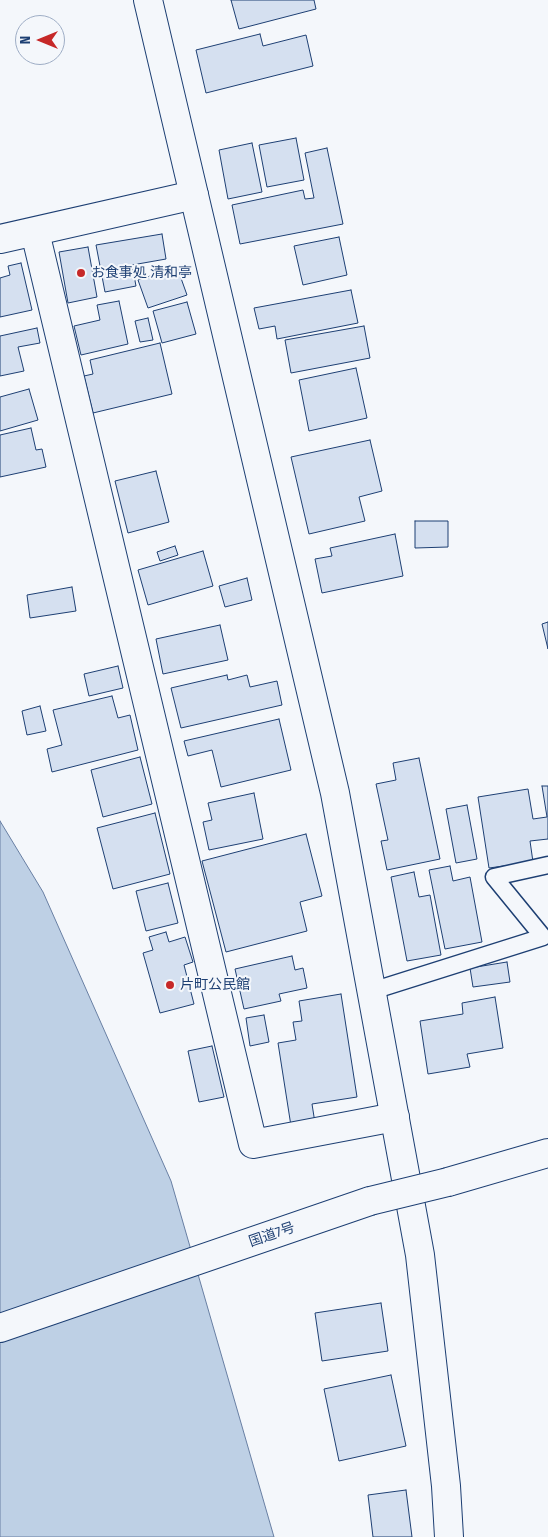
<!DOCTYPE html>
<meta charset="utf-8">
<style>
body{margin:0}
#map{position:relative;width:548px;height:1537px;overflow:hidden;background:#f4f7fb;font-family:"Fira Sans Condensed",sans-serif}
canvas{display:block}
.north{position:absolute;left:15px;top:15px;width:50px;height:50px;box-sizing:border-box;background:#f4f7fb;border:1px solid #9eadc5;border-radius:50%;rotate:270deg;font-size:14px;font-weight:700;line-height:20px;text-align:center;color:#1d3f73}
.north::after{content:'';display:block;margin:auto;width:18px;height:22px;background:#c62828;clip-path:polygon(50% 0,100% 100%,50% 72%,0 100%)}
</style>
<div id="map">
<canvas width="548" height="1537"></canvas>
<div class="north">N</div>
</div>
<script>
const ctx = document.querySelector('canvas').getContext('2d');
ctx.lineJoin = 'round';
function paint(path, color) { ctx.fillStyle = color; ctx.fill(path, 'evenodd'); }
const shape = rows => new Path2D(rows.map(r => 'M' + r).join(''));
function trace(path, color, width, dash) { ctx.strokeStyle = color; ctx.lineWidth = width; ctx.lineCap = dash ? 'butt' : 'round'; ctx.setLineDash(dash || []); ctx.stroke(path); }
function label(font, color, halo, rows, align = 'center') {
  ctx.font = font + ' "Fira Sans Condensed","Noto Sans JP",sans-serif'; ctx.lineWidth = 4; ctx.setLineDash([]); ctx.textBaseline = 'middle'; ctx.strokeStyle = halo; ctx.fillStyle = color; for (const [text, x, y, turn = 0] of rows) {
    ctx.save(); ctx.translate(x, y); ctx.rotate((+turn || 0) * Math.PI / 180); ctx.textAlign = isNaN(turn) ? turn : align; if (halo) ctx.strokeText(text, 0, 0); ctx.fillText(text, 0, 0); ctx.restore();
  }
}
const water = shape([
 [0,821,43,892,171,1181,274,1537,0,1537,0,821]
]);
const building = shape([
 [231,0,314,0,316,9,239,29,231,0],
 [260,34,263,46,306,35,313,66,206,93,196,50,260,34],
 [296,138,304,180,267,187,259,145,296,138],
 [252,143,262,192,228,199,219,150,252,143],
 [327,148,343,224,240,244,232,205,303,190,305,199,314,198,305,153,327,148],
 [162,234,166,259,132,265,136,286,105,292,96,245,162,234],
 [339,237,347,275,303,285,294,246,339,237],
 [88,247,97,297,68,303,59,252,88,247],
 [21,263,32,310,0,317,0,278,10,275,8,266,21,263],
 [177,267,187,295,148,308,138,280,177,267],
 [351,290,358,323,277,339,275,326,259,329,254,308,351,290],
 [119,301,128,344,81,355,74,326,100,320,97,305,119,301],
 [187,302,196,334,162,343,153,311,187,302],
 [148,318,153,340,140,342,135,321,148,318],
 [364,326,370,358,291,373,285,340,364,326],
 [37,328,40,343,18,347,24,371,0,376,0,336,37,328],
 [160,343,172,394,93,413,84,376,93,374,90,360,160,343],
 [356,368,367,418,309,431,299,380,356,368],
 [29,389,38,420,0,431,0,397,29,389],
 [31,428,36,450,42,449,46,467,0,477,0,435,31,428],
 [370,440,382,491,359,497,365,521,309,534,291,457,370,440],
 [156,471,169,522,128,533,115,481,156,471],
 [415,521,448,521,448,547,415,548,415,521],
 [395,534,403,576,322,593,315,559,332,556,330,548,395,534],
 [175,546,178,555,160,561,157,552,175,546],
 [203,551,213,586,148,605,138,570,203,551],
 [247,578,252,600,225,607,219,586,247,578],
 [72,587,76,611,30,618,27,595,72,587],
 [548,622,548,649,542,624,548,622],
 [220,625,228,660,163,674,156,639,220,625],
 [118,666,123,688,89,696,84,674,118,666],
 [227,675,228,680,247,675,250,687,277,681,282,705,181,728,171,688,227,675],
 [112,696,118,718,130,715,138,750,52,772,47,749,62,745,53,710,112,696],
 [40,706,46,731,27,735,22,711,40,706],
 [279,719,291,770,221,787,212,750,188,756,184,741,279,719],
 [140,757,152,804,103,817,91,770,140,757],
 [419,758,440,859,387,870,381,841,388,840,376,784,396,780,393,763,419,758],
 [542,786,548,786,548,839,530,841,533,862,489,868,478,797,528,789,533,819,547,817,542,786],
 [254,793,263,839,209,850,203,822,212,820,208,803,254,793],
 [467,805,477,859,456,863,446,809,467,805],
 [155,813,170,874,113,889,97,828,155,813],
 [306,834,322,896,300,902,307,931,226,952,202,861,306,834],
 [450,866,453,881,470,877,482,942,445,949,429,870,450,866],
 [414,872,419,897,430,895,441,955,407,961,391,877,414,872],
 [168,883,178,923,146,931,136,891,168,883],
 [166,932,169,942,185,937,193,962,184,965,194,1004,160,1013,143,953,153,950,149,937,166,932],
 [292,956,295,970,303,968,307,988,279,994,281,1001,244,1009,235,969,292,956],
 [507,962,510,982,473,987,470,968,507,962],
 [341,994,357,1097,312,1104,315,1123,291,1126,278,1043,296,1040,293,1022,302,1021,299,1001,341,994],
 [495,997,503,1048,467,1054,470,1067,428,1074,420,1021,463,1014,462,1003,495,997],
 [264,1015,269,1042,250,1046,246,1018,264,1015],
 [212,1046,224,1097,199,1102,188,1051,212,1046],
 [381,1303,388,1351,322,1361,315,1313,381,1303],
 [391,1375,406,1446,339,1461,324,1389,391,1375],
 [406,1490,412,1537,373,1537,368,1495,406,1490]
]);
const service = shape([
 [372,991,543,937,494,877,548,865]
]);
const minor = shape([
 [35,232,253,1144,395,1117],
 [0,239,194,195]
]);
const tertiary = shape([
 [148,0,335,793,420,1255,446,1486,449,1537]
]);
const trunk = shape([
 [448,1182,548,1153],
 [0,1328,370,1201]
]);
const trunkBridge = shape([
 [370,1201,448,1182]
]);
const markers = [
 [81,273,5,"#c62828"],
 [170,985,5,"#c62828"]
];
const poiNames = [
 ["お食事処 清和亭",91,273],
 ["片町公民館",180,985]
];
const streetNames = [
 ["国道7号",272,1235,-19]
];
paint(water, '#bed0e5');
trace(water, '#687fa3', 1);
paint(building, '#d5e0f0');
trace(building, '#1d3f73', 1);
trace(service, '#1d3f73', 19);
trace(minor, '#1d3f73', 30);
trace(tertiary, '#1d3f73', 30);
trace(trunk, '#1d3f73', 30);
trace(service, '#f4f7fb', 16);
trace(minor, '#f4f7fb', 28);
trace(tertiary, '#f4f7fb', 28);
trace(trunk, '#f4f7fb', 28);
trace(trunkBridge, '#1d3f73', 30, []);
trace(trunkBridge, '#f4f7fb', 28);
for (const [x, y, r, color] of markers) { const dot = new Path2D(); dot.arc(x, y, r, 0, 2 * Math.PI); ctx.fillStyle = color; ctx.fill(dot); trace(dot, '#f4f7fb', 2); }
label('14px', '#1d3f73', '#f4f7fb', poiNames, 'left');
label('14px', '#1d3f73', '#f4f7fb', streetNames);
</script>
